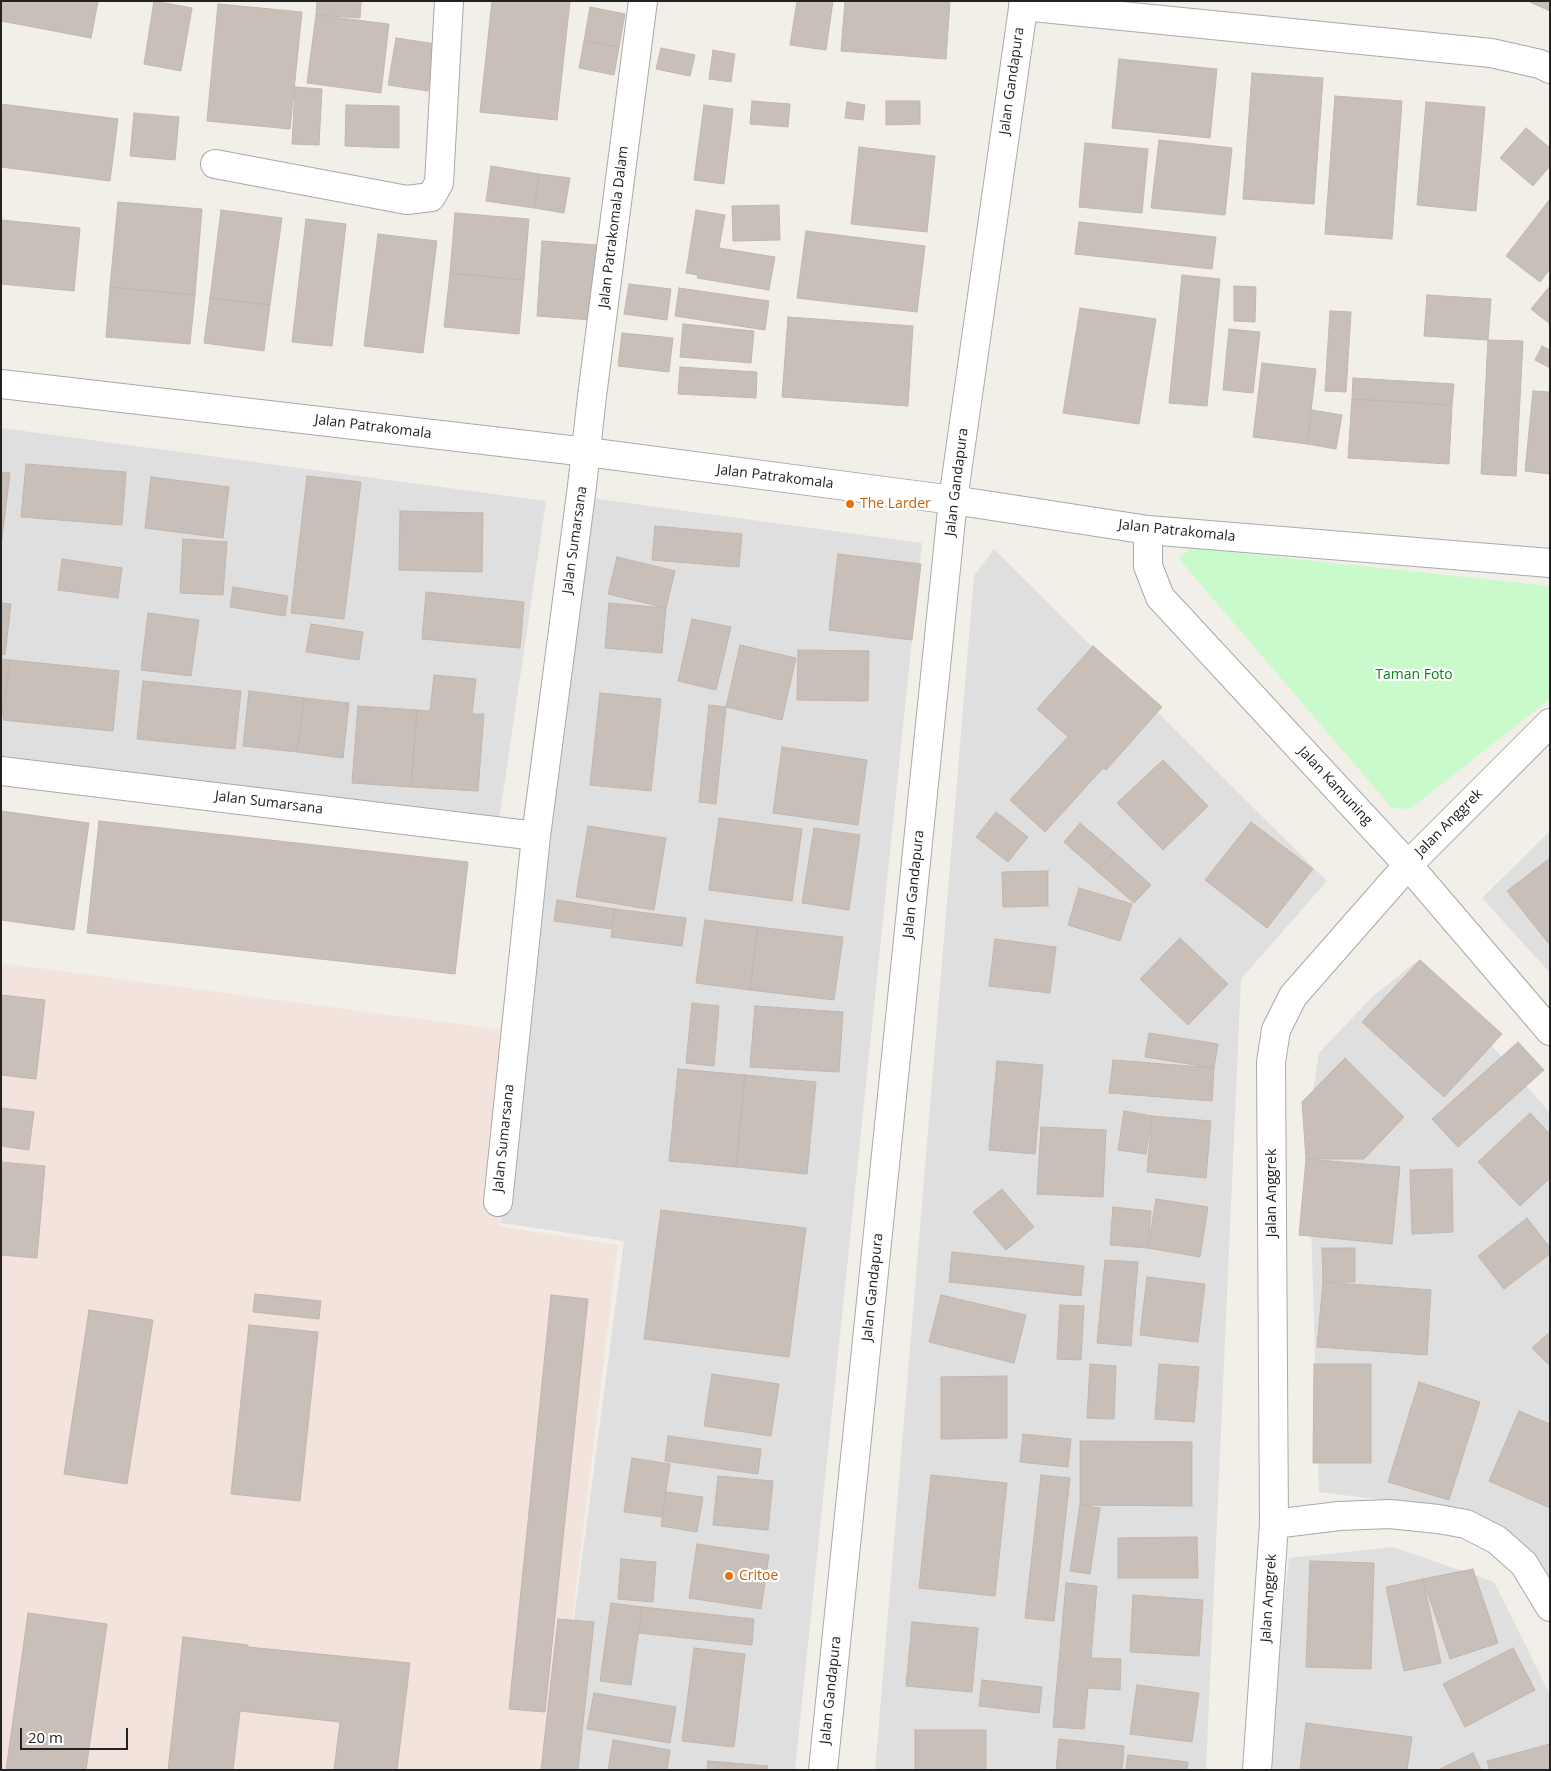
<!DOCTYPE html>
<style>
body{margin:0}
#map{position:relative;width:1551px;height:1771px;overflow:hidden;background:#f2efe9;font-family:"Open Sans",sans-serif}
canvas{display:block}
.frame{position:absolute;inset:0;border:2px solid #222;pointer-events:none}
.scale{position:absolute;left:20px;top:1728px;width:108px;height:22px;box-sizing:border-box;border:2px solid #222;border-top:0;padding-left:6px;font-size:15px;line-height:18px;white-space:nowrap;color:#222;-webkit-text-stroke:4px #fff;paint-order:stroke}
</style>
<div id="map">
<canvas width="1551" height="1771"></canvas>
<div class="frame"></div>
<div class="scale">20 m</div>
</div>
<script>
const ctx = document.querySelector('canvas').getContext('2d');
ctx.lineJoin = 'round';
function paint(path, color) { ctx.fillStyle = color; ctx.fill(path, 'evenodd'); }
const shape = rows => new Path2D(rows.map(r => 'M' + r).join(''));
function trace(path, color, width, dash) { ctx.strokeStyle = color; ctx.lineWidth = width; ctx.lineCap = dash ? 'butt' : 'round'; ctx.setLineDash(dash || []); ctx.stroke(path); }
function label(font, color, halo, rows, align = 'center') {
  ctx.font = font + ' "Open Sans",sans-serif'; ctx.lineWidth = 4.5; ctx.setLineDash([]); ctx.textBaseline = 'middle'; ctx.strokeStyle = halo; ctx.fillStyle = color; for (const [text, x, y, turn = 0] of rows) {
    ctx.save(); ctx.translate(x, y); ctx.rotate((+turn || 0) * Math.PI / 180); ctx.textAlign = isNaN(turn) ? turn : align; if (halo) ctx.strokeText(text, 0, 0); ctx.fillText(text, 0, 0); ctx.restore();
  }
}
const residential = shape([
 [1,428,546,501,497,834,1,764],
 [583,497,922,543,795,1770,554,1770,624,1241,501,1223],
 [994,549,1327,881,1241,979,1206,1770,875,1770,974,576],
 [1550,831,1550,973,1482,898],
 [1418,960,1550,1113,1550,1606,1536,1578,1430,1506,1319,1492,1308,1123,1319,1053,1372,997],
 [1393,1547,1494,1582,1550,1695,1550,1770,1265,1770,1289,1558]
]);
const military = shape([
 [1,963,519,1032,499,1226,618,1245,554,1770,1,1770]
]);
const park = shape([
 [1191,548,1550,586,1550,699,1410,809,1392,808,1179,559]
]);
const building = shape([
 [1,1,98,1,91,38,1,21,1,1],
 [154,1,192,8,181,71,144,64,154,1],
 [317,1,361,1,360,18,316,15,317,1],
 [492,1,570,1,557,120,480,112,492,1],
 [797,1,833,1,826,50,790,45,797,1],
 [845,1,950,1,946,59,841,51,845,1],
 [1531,1,1550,1,1550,11,1530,2,1531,1],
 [218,4,302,12,290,129,207,121,218,4],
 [590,7,625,14,619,47,584,41,590,7],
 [316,15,389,24,381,93,307,83,316,15],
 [396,38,436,44,428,91,388,85,396,38],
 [584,41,619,47,614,75,579,68,584,41],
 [661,48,695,55,690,76,656,69,661,48],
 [713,50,735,54,731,82,709,79,713,50],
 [1119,59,1217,69,1210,138,1112,128,1119,59],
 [1252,73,1323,78,1314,204,1243,199,1252,73],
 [295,87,322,89,319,145,292,144,295,87],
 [1335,96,1402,101,1392,239,1325,234,1335,96],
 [752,101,790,104,788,127,750,124,752,101],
 [886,101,920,101,920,124,886,125,886,101],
 [847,102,865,105,863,120,845,118,847,102],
 [1426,102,1485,107,1476,211,1417,205,1426,102],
 [1,104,118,119,110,181,1,167,1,104],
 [346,105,399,106,399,148,345,146,346,105],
 [704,105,733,109,724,184,694,180,704,105],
 [134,113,179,117,175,160,130,156,134,113],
 [1526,128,1550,148,1550,166,1533,186,1500,158,1526,128],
 [1159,140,1232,148,1225,215,1151,208,1159,140],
 [1085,143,1148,149,1142,213,1079,207,1085,143],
 [859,147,935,156,927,232,851,224,859,147],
 [491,166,539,174,534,208,486,201,491,166],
 [539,174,570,178,564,213,534,208,539,174],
 [1550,199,1550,269,1540,282,1506,256,1550,199],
 [118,202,202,209,195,295,110,287,118,202],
 [779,205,780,240,733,241,732,206,779,205],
 [221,210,282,218,270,305,210,298,221,210],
 [696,210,725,215,719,248,775,257,769,290,697,278,698,275,686,273,696,210],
 [455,213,529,219,524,280,450,273,455,213],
 [306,219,346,224,332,346,292,342,306,219],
 [1,220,80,228,74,291,1,284,1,220],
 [1079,222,1216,237,1212,269,1075,254,1079,222],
 [806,231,925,246,917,312,797,298,806,231],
 [378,234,437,241,423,353,364,346,378,234],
 [542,241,597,245,591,320,537,316,542,241],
 [450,273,524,280,519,334,444,327,450,273],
 [1182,275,1220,279,1207,406,1169,403,1182,275],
 [629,284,671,289,667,320,624,314,629,284],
 [1234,286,1256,287,1255,322,1234,321,1234,286],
 [1550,286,1550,324,1531,309,1550,286],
 [110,287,195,295,190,344,106,337,110,287],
 [679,288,769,301,765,330,675,316,679,288],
 [1427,295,1491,299,1488,340,1424,336,1427,295],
 [210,298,270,305,264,351,204,343,210,298],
 [1080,308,1156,319,1139,424,1063,413,1080,308],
 [1330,311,1351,312,1346,392,1325,391,1330,311],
 [788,317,913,326,908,406,782,397,788,317],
 [683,324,754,331,751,363,680,357,683,324],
 [1229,329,1260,332,1253,393,1223,390,1229,329],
 [622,333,673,338,669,372,618,366,622,333],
 [1488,340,1523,341,1516,476,1481,474,1488,340],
 [1542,346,1550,350,1550,368,1535,360,1542,346],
 [1262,363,1316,369,1307,444,1253,437,1262,363],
 [680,367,757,372,756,398,678,394,680,367],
 [1353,378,1454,384,1452,405,1352,399,1353,378],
 [1533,391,1550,392,1550,474,1525,471,1533,391],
 [1352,399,1452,405,1449,464,1348,458,1352,399],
 [1312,410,1342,415,1336,449,1307,444,1312,410],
 [26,464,126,472,122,525,21,517,26,464],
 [1,472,10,473,1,546,1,472],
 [307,476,361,482,344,619,291,613,307,476],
 [151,477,229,487,223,538,145,528,151,477],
 [400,511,483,513,482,572,399,570,400,511],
 [655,526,742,534,739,567,652,560,655,526],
 [183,539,227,542,223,595,180,593,183,539],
 [838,554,921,564,912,640,829,630,838,554],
 [617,557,675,571,666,608,608,594,617,557],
 [62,559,122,568,118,598,58,590,62,559],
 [233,587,288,596,285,616,230,607,233,587],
 [426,592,524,602,520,648,422,639,426,592],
 [1,603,11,604,5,655,1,654,1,603],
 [609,603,666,608,662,653,605,648,609,603],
 [148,613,199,620,191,676,141,670,148,613],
 [692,619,731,627,716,690,678,681,692,619],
 [311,624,363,632,359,660,306,652,311,624],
 [740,645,796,658,782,720,726,707,740,645],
 [1093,646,1162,707,1106,770,1103,768,1045,832,1010,800,1068,737,1037,709,1093,646],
 [798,650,869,651,868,701,797,700,798,650],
 [1,659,10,660,2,716,1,716,1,659],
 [10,660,119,671,113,731,3,720,10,660],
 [434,675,476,679,472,714,484,714,478,791,411,787,417,710,430,711,434,675],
 [143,681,241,691,235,749,137,739,143,681],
 [249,691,304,698,297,752,243,746,249,691],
 [600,693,661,699,651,791,590,785,600,693],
 [304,698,349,703,343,758,297,752,304,698],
 [709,705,726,707,716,804,699,802,709,705],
 [358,706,417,710,411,787,352,783,358,706],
 [782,747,867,760,858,825,773,813,782,747],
 [1163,760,1208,806,1163,850,1117,803,1163,760],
 [1,811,89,823,74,930,1,920,1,811],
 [996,812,1028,837,1008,862,976,837,996,812],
 [719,818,802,829,792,901,709,890,719,818],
 [99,821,468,862,455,974,87,933,99,821],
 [1251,822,1313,869,1267,928,1205,880,1251,822],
 [1080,823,1114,852,1097,871,1064,842,1080,823],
 [588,826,666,838,654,910,576,897,588,826],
 [814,828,860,835,849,910,802,903,814,828],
 [1114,852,1151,885,1134,903,1097,871,1114,852],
 [1550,858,1550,945,1507,891,1550,858],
 [1048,871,1048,906,1003,907,1002,872,1048,871],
 [1079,888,1132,904,1120,941,1068,925,1079,888],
 [557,900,615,909,611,929,554,921,557,900],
 [615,909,686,918,682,946,611,937,615,909],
 [705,920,758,927,750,990,696,983,705,920],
 [758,927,843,937,834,1000,750,990,758,927],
 [1180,938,1228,984,1188,1025,1140,979,1180,938],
 [995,939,1056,947,1050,993,989,986,995,939],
 [1420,960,1502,1034,1444,1097,1362,1022,1420,960],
 [1,995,45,1000,36,1079,1,1075,1,995],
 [692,1003,719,1006,714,1066,686,1063,692,1003],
 [755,1006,843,1012,839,1072,750,1067,755,1006],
 [1149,1033,1218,1044,1214,1068,1145,1057,1149,1033],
 [1518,1042,1544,1070,1458,1147,1432,1119,1518,1042],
 [1345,1058,1404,1117,1364,1159,1306,1159,1302,1102,1345,1058],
 [1113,1060,1214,1068,1212,1101,1109,1093,1113,1060],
 [997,1061,1043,1065,1035,1154,989,1150,997,1061],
 [678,1069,745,1075,736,1167,669,1161,678,1069],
 [745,1075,816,1082,807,1174,736,1167,745,1075],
 [1,1108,34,1112,29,1150,1,1146,1,1108],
 [1124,1111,1152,1116,1146,1154,1118,1150,1124,1111],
 [1530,1113,1550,1134,1550,1178,1520,1206,1478,1162,1530,1113],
 [1152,1116,1211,1121,1206,1178,1147,1172,1152,1116],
 [1041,1127,1106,1130,1103,1197,1037,1194,1041,1127],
 [1306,1159,1400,1167,1392,1244,1299,1235,1306,1159],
 [1,1162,45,1166,37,1258,1,1255,1,1162],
 [1452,1169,1453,1232,1412,1234,1410,1170,1452,1169],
 [1002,1189,1034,1227,1006,1250,973,1212,1002,1189],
 [1156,1199,1208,1207,1200,1257,1148,1248,1156,1199],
 [1113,1207,1151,1211,1148,1248,1110,1245,1113,1207],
 [661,1210,806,1228,789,1357,644,1339,661,1210],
 [1527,1218,1550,1248,1550,1254,1504,1289,1478,1256,1527,1218],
 [1322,1248,1355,1248,1355,1282,1323,1282,1322,1248],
 [952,1252,1084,1266,1081,1296,949,1282,952,1252],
 [1105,1260,1138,1262,1131,1346,1097,1343,1105,1260],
 [1147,1277,1205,1284,1198,1342,1140,1335,1147,1277],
 [1323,1282,1431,1290,1427,1355,1317,1347,1323,1282],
 [255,1294,321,1301,319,1319,253,1312,255,1294],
 [551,1295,588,1299,545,1712,509,1709,551,1295],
 [941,1295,1026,1315,1014,1363,929,1342,941,1295],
 [1060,1305,1084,1306,1081,1360,1057,1359,1060,1305],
 [89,1310,153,1320,127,1484,64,1474,89,1310],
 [249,1325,318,1332,300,1501,231,1494,249,1325],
 [1550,1332,1550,1365,1549,1365,1532,1348,1550,1332],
 [1090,1364,1116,1366,1114,1419,1087,1418,1090,1364],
 [1159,1364,1199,1367,1194,1422,1155,1419,1159,1364],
 [1314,1364,1371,1364,1371,1463,1313,1463,1314,1364],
 [712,1374,779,1384,771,1436,704,1426,712,1374],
 [1007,1376,1007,1438,941,1439,941,1377,1007,1376],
 [1419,1382,1480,1402,1449,1500,1388,1482,1419,1382],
 [1519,1411,1550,1424,1550,1508,1489,1481,1519,1411],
 [1023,1434,1071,1439,1068,1467,1020,1462,1023,1434],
 [668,1436,761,1449,758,1474,665,1461,668,1436],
 [1080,1441,1192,1442,1192,1506,1080,1505,1080,1441],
 [632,1458,670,1464,662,1517,624,1512,632,1458],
 [931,1475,1007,1483,995,1596,919,1588,931,1475],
 [1041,1475,1070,1478,1054,1621,1025,1618,1041,1475],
 [718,1476,773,1481,768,1530,713,1525,718,1476],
 [666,1492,703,1497,697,1532,661,1526,666,1492],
 [1080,1505,1100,1508,1090,1574,1070,1571,1080,1505],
 [1197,1537,1198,1578,1118,1578,1118,1538,1197,1537],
 [697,1544,769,1555,761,1609,689,1598,697,1544],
 [621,1559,656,1562,653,1602,618,1599,621,1559],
 [1310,1561,1374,1563,1371,1669,1306,1667,1310,1561],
 [1473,1569,1498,1643,1450,1659,1423,1579,1473,1569],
 [1423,1579,1441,1663,1404,1671,1386,1587,1423,1579],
 [1066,1583,1097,1586,1091,1658,1121,1659,1120,1690,1088,1688,1084,1729,1053,1727,1066,1583],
 [1133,1595,1203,1600,1199,1656,1130,1652,1133,1595],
 [611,1603,642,1607,631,1685,600,1681,611,1603],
 [642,1607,754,1619,752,1645,639,1633,642,1607],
 [28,1613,107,1624,86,1770,6,1770,28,1613],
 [558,1619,594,1622,578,1770,541,1770,558,1619],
 [912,1622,978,1628,972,1692,906,1686,912,1622],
 [183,1637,248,1645,248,1647,410,1663,397,1770,334,1770,340,1722,240,1711,233,1770,168,1770,183,1637],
 [694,1648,745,1654,734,1747,682,1741,694,1648],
 [1513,1648,1535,1690,1465,1727,1443,1684,1513,1648],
 [982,1680,1042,1687,1039,1713,979,1706,982,1680],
 [1137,1685,1199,1693,1192,1742,1130,1734,1137,1685],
 [594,1693,676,1707,670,1743,587,1729,594,1693],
 [1306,1723,1412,1737,1407,1770,1300,1770,1306,1723],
 [915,1730,986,1730,986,1770,915,1770,915,1730],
 [1059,1739,1124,1746,1122,1770,1056,1770,1059,1739],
 [613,1740,670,1750,667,1770,608,1770,613,1740],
 [1550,1744,1550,1770,1490,1770,1487,1761,1550,1744],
 [1473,1753,1481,1770,1438,1770,1473,1753],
 [1128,1755,1188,1762,1187,1770,1126,1770,1128,1755],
 [708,1761,768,1766,767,1770,707,1770,708,1761]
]);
const minor = shape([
 [1023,6,1491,53,1540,64,1550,69],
 [215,164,407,200,431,197,439,183,449,1],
 [1,771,536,836],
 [498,1202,536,836,582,486,592,396,643,1],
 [1274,1524,1339,1516,1390,1514,1438,1519,1466,1524,1497,1540,1524,1564,1550,1607],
 [1257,1770,1274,1524,1271,1062,1276,1030,1293,996,1408,865,1550,1031]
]);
const tertiary = shape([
 [1,384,587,452,953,500,1148,530,1550,563],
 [1148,530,1148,566,1160,597,1408,865,1550,723],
 [823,1770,953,500,1024,1]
]);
const markers = [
 [850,504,5,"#e8710a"],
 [729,1576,5,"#e8710a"]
];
const streetNames = [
 ["Jalan Gandapura",1012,81,-82],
 ["Jalan Patrakomala Dalam",614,227,-83],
 ["Jalan Patrakomala",373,427,7],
 ["Jalan Patrakomala",775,477,7],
 ["Jalan Gandapura",957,482,-83],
 ["Jalan Patrakomala",1177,531,6],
 ["Jalan Sumarsana",575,540,-82],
 ["Jalan Kamuning",1335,786,47],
 ["Jalan Sumarsana",269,803,7],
 ["Jalan Anggrek",1449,823,-45],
 ["Jalan Gandapura",914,884,-84],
 ["Jalan Sumarsana",504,1138,-84],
 ["Jalan Anggrek",1272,1193,-90],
 ["Jalan Gandapura",873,1287,-84],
 ["Jalan Anggrek",1269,1598,-86],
 ["Jalan Gandapura",831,1690,-84]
];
const foodNames = [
 ["The Larder",860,504],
 ["Critoe",739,1576]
];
const parkNames = [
 ["Taman Foto",1414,675]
];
paint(residential, '#e0dfdf');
paint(military, '#f3e3dd');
paint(park, '#c8facc');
paint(building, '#c7bfb8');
trace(building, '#c4b6ab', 1);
trace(minor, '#a9a9a9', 30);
trace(tertiary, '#a9a9a9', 30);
trace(minor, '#fff', 28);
trace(tertiary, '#fff', 28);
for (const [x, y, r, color] of markers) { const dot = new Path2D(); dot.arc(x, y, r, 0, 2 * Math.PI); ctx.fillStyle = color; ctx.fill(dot); trace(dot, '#fff', 2); }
label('14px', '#222', '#fff', streetNames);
label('14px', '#c56008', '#fff', foodNames, 'left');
label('14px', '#0c8416', '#fff', parkNames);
</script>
